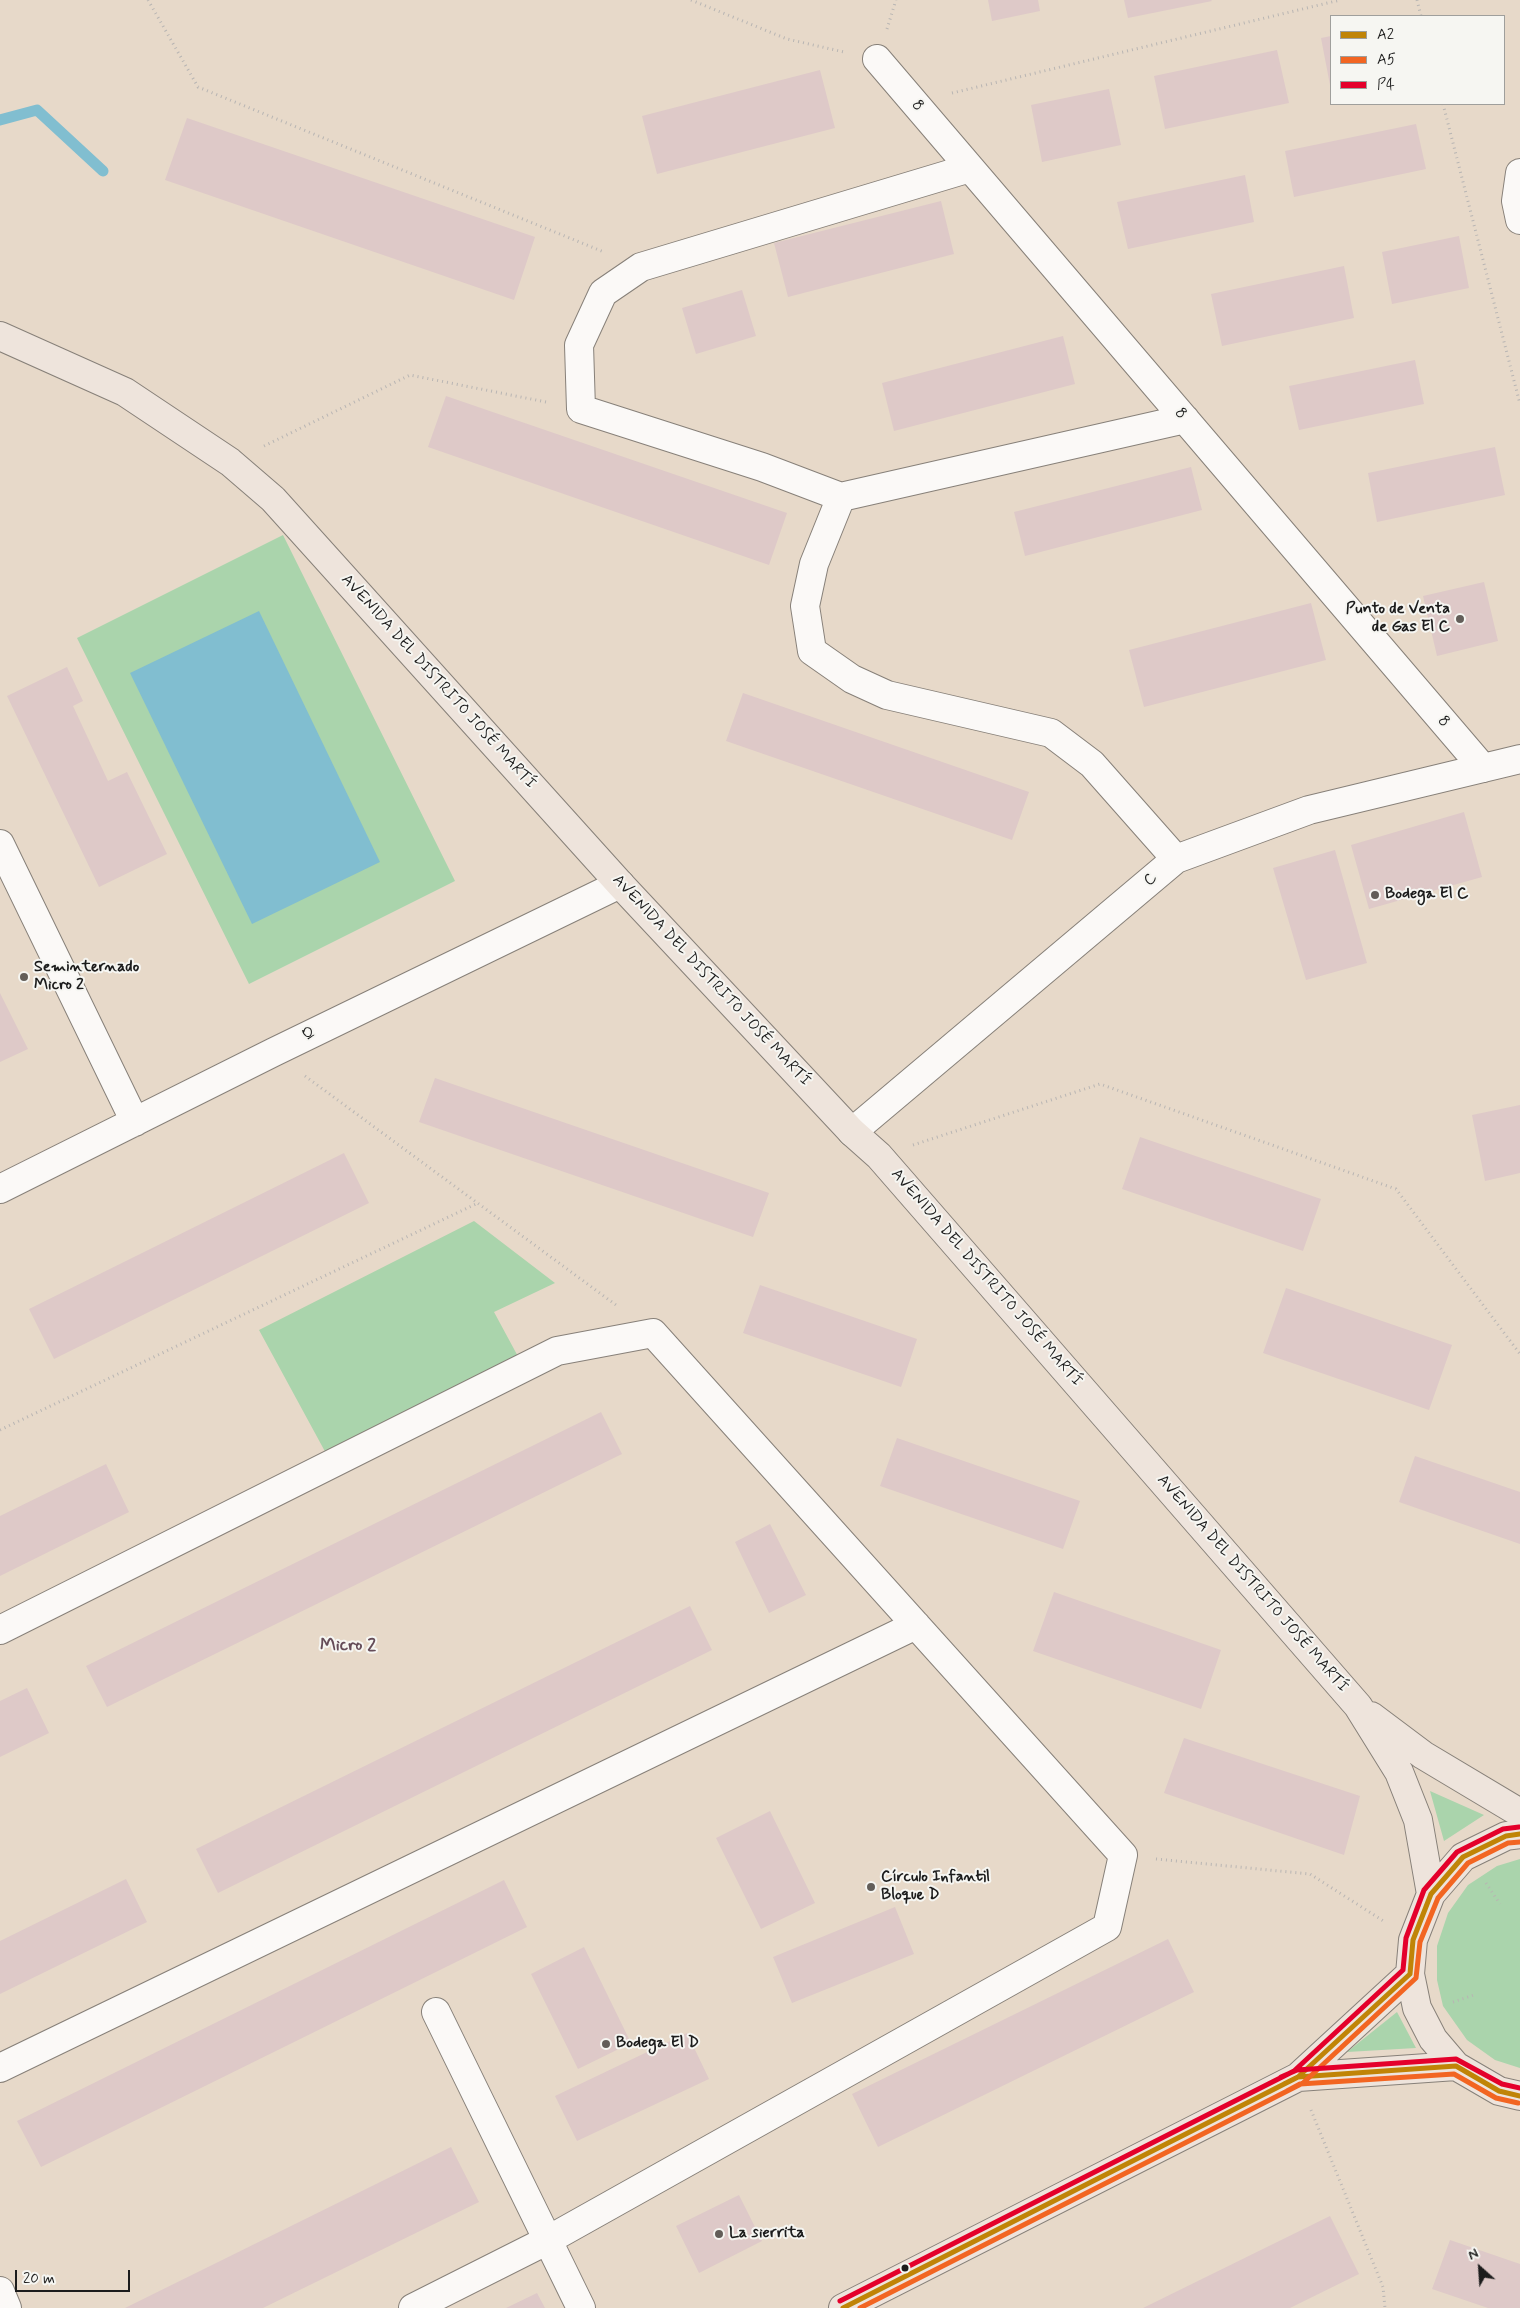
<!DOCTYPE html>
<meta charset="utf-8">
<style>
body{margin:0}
#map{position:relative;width:1520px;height:2308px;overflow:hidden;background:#e7d9c9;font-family:Mynerve,sans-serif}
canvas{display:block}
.legend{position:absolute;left:1330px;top:15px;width:175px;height:90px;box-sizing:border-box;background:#f6f6f2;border:1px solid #9f9f9c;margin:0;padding:6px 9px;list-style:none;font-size:15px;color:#1c1c1c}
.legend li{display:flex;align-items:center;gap:10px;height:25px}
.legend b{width:25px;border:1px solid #9f9f9c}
.north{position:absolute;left:1455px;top:2243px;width:50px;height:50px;-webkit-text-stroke:4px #f6f6f2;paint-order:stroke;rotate:334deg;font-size:14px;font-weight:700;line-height:20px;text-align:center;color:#1c1c1c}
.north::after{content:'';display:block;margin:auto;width:18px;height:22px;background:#1c1c1c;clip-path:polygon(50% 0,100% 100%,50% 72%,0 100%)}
.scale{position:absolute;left:15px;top:2270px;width:115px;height:22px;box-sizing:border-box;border:2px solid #1c1c1c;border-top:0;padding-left:6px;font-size:15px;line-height:18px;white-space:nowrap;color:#1c1c1c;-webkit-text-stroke:4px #f6f6f2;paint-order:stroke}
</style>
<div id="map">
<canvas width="1520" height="2308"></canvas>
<ul class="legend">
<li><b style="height:6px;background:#c08407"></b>A2</li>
<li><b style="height:6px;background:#f26522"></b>A5</li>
<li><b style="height:6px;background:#e4002b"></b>P4</li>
</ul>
<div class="north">N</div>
<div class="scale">20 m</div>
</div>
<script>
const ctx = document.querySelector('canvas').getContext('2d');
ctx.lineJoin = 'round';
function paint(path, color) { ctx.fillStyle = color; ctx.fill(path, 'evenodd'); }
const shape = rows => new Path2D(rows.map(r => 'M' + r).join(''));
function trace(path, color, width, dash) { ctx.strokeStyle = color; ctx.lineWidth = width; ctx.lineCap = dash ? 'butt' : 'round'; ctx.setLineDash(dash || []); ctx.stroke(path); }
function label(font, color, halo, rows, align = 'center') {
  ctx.font = font + ' Mynerve,sans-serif'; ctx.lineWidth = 4; ctx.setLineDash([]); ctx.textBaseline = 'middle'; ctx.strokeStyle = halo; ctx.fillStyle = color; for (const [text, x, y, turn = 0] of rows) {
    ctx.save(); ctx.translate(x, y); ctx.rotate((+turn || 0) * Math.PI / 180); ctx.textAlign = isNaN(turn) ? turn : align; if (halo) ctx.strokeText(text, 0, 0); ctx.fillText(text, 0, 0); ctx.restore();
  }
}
const green = shape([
 [283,535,455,881,249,984,77,638],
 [474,1221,555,1283,494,1312,521,1362,328,1457,259,1330],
 [1430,1791,1484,1815,1444,1841],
 [1520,1859,1520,2068,1495,2060,1467,2040,1443,2006,1437,1980,1437,1946,1448,1913,1468,1885,1497,1866],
 [1397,2012,1416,2048,1347,2052]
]);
const water = shape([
 [259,611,380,862,252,924,130,673]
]);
const stream = shape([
 [0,120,37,110,103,171]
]);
const building = shape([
 [988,0,1038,0,1040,11,992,21],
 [1124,0,1211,0,1212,1,1128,18],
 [1331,36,1331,85,1330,85,1321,38],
 [1277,50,1289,103,1165,129,1154,76],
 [820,70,835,128,657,174,642,116],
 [1109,89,1121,145,1042,162,1031,105],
 [187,118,535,237,514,300,165,180],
 [1416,124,1426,169,1294,197,1285,151],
 [1245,175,1254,222,1128,249,1117,202],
 [941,201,954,254,788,297,774,243],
 [1459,236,1469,288,1392,304,1382,252],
 [1344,266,1354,318,1222,346,1211,294],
 [742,290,756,336,696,354,682,308],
 [1063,336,1075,384,894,431,882,383],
 [1415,360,1424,404,1299,430,1289,386],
 [446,396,787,513,769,565,428,447],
 [1495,447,1505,495,1377,522,1368,473],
 [1191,467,1202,510,1025,556,1014,512],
 [1484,582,1498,641,1437,656,1423,596],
 [1311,603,1326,660,1144,707,1129,650],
 [67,667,83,701,73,706,108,781,127,772,167,854,99,887,7,696],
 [743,693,1029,792,1012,840,726,741],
 [1464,812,1482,877,1369,909,1351,845],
 [1335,850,1367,963,1306,980,1273,868],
 [0,993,28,1049,0,1062],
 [435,1078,769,1193,753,1237,419,1122],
 [1520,1105,1520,1173,1485,1181,1472,1115],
 [1140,1137,1321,1199,1303,1251,1122,1189],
 [344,1153,369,1203,54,1359,29,1309],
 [760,1285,917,1339,901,1387,743,1333],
 [1286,1288,1452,1345,1429,1410,1263,1353],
 [601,1412,622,1454,107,1707,86,1666],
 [897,1438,1080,1501,1063,1549,880,1486],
 [1415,1456,1520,1492,1520,1544,1399,1502],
 [106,1464,129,1512,0,1576,0,1516],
 [770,1524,806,1595,769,1613,735,1542],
 [1054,1592,1221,1650,1201,1709,1033,1651],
 [690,1606,712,1650,218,1893,196,1849],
 [27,1688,49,1733,0,1757,0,1701],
 [1184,1738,1360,1796,1344,1855,1164,1793],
 [770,1811,815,1903,761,1929,716,1838],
 [126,1879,147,1922,0,1994,0,1941],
 [504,1880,527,1927,41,2167,17,2121],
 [895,1907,914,1954,792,2003,773,1957],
 [1168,1939,1194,1992,878,2147,852,2094],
 [584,1947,631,2043,578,2069,531,1974],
 [687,2033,709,2079,577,2141,555,2096],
 [451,2147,479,2202,263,2308,125,2308],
 [739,2195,762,2241,699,2273,676,2226],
 [1330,2216,1359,2274,1290,2308,1143,2308],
 [1450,2240,1520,2264,1520,2308,1488,2308,1432,2289],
 [537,2293,545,2308,506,2308]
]);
const path = shape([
 [148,0,198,87,604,252],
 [691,0,787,39,844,52],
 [1417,0,1421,16],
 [887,29,896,0],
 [952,93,1340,0],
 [1443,104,1520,404],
 [264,446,410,375,546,402],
 [305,1076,616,1305],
 [913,1145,1100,1084,1396,1189,1520,1354],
 [0,1430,478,1203],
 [1156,1859,1310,1874,1385,1922],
 [1486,1883,1500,1904],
 [1453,2002,1474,1995],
 [1311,2110,1383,2287,1385,2308]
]);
const minor = shape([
 [877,59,1483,768],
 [970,168,641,267,603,293,579,345,581,409,762,467,841,497,1185,419],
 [1520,173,1516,201,1520,220],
 [841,497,814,564,805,606,812,651,852,679,887,695,1051,733,1092,764,1176,859],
 [0,844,135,1122],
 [852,1132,1176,859,1309,810,1520,759],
 [0,1189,274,1052,620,884],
 [0,1630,557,1351,653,1333,1123,1855,1107,1927,548,2240,413,2308],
 [436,2012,581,2308],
 [0,2068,916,1625],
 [0,2291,7,2308]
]);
const major = shape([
 [0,336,125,392,230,462,273,499,620,884,852,1132,879,1156,1358,1706,1399,1772,1418,1820,1431,1894],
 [1371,1716,1423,1755,1520,1813],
 [1520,1834,1506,1836,1463,1857,1431,1894,1413,1940,1410,1974,1417,2008,1433,2039,1456,2066,1499,2091,1520,2096],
 [1298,2077,1456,2066],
 [843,2308,1298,2077,1410,1974]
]);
const bus1 = shape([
 [1284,2084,1298,2077,1456,2066,1499,2091,1520,2096],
 [843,2308,1298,2077,1410,1974,1413,1940,1431,1894,1463,1857,1506,1836,1520,1834]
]);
const bus2 = shape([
 [1287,2091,1300,2084,1454,2074,1496,2098,1518,2103],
 [860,2308,1303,2083,1416,1978,1420,1942,1438,1898,1468,1863,1508,1843,1520,1842]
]);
const bus3 = shape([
 [1281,2077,1297,2070,1456,2059,1502,2084,1520,2088],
 [840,2301,1294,2071,1403,1970,1406,1938,1424,1890,1457,1852,1503,1829,1519,1827]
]);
const markers = [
 [1460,619,5,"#635e59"],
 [1375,895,5,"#635e59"],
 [24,977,5,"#635e59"],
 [871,1887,5,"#635e59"],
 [606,2044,5,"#635e59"],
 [719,2234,5,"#635e59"],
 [905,2268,4.5,"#1c1c1c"]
];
const streetNames = [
 ["8",917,106,50],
 ["8",1180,414,49],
 ["AVENIDA DEL DISTRITO JOSÉ MARTÍ",438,682,48],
 ["8",1443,722,49],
 ["C",1151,880,-40],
 ["AVENIDA DEL DISTRITO JOSÉ MARTÍ",711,981,47],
 ["Q",309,1035,-26],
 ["AVENIDA DEL DISTRITO JOSÉ MARTÍ",986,1278,49],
 ["AVENIDA DEL DISTRITO JOSÉ MARTÍ",1252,1584,49]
];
const poiNames = [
 ["Punto de Venta",1450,610,"right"],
 ["de Gas El C",1450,628,"right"],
 ["Bodega El C",1385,895],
 ["Seminternado",34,968],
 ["Micro 2",34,986],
 ["Círculo Infantil",881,1878],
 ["Bloque D",881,1896],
 ["Bodega El D",616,2044],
 ["La sierrita",729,2234]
];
const neighbourhoodNames = [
 ["Micro 2",348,1646]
];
paint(green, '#aad4ac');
paint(water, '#81bed0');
trace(stream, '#81bed0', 11);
paint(building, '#dec9c8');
trace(minor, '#878079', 30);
trace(major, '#878079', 30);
trace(path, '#b8b5b3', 3, [1, 4]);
trace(minor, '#fbf9f7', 28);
trace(major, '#eee4dc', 28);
trace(bus1, '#c08407', 5);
trace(bus2, '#f26522', 5);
trace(bus3, '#e4002b', 5);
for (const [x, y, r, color] of markers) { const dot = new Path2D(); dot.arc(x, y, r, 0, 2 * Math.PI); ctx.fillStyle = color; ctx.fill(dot); trace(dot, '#f6f6f2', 2); }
label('16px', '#1c1c1c', '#f6f6f2', streetNames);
label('bold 16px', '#1c1c1c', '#f6f6f2', poiNames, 'left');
label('bold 18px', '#654c58', '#f6f6f2', neighbourhoodNames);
</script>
